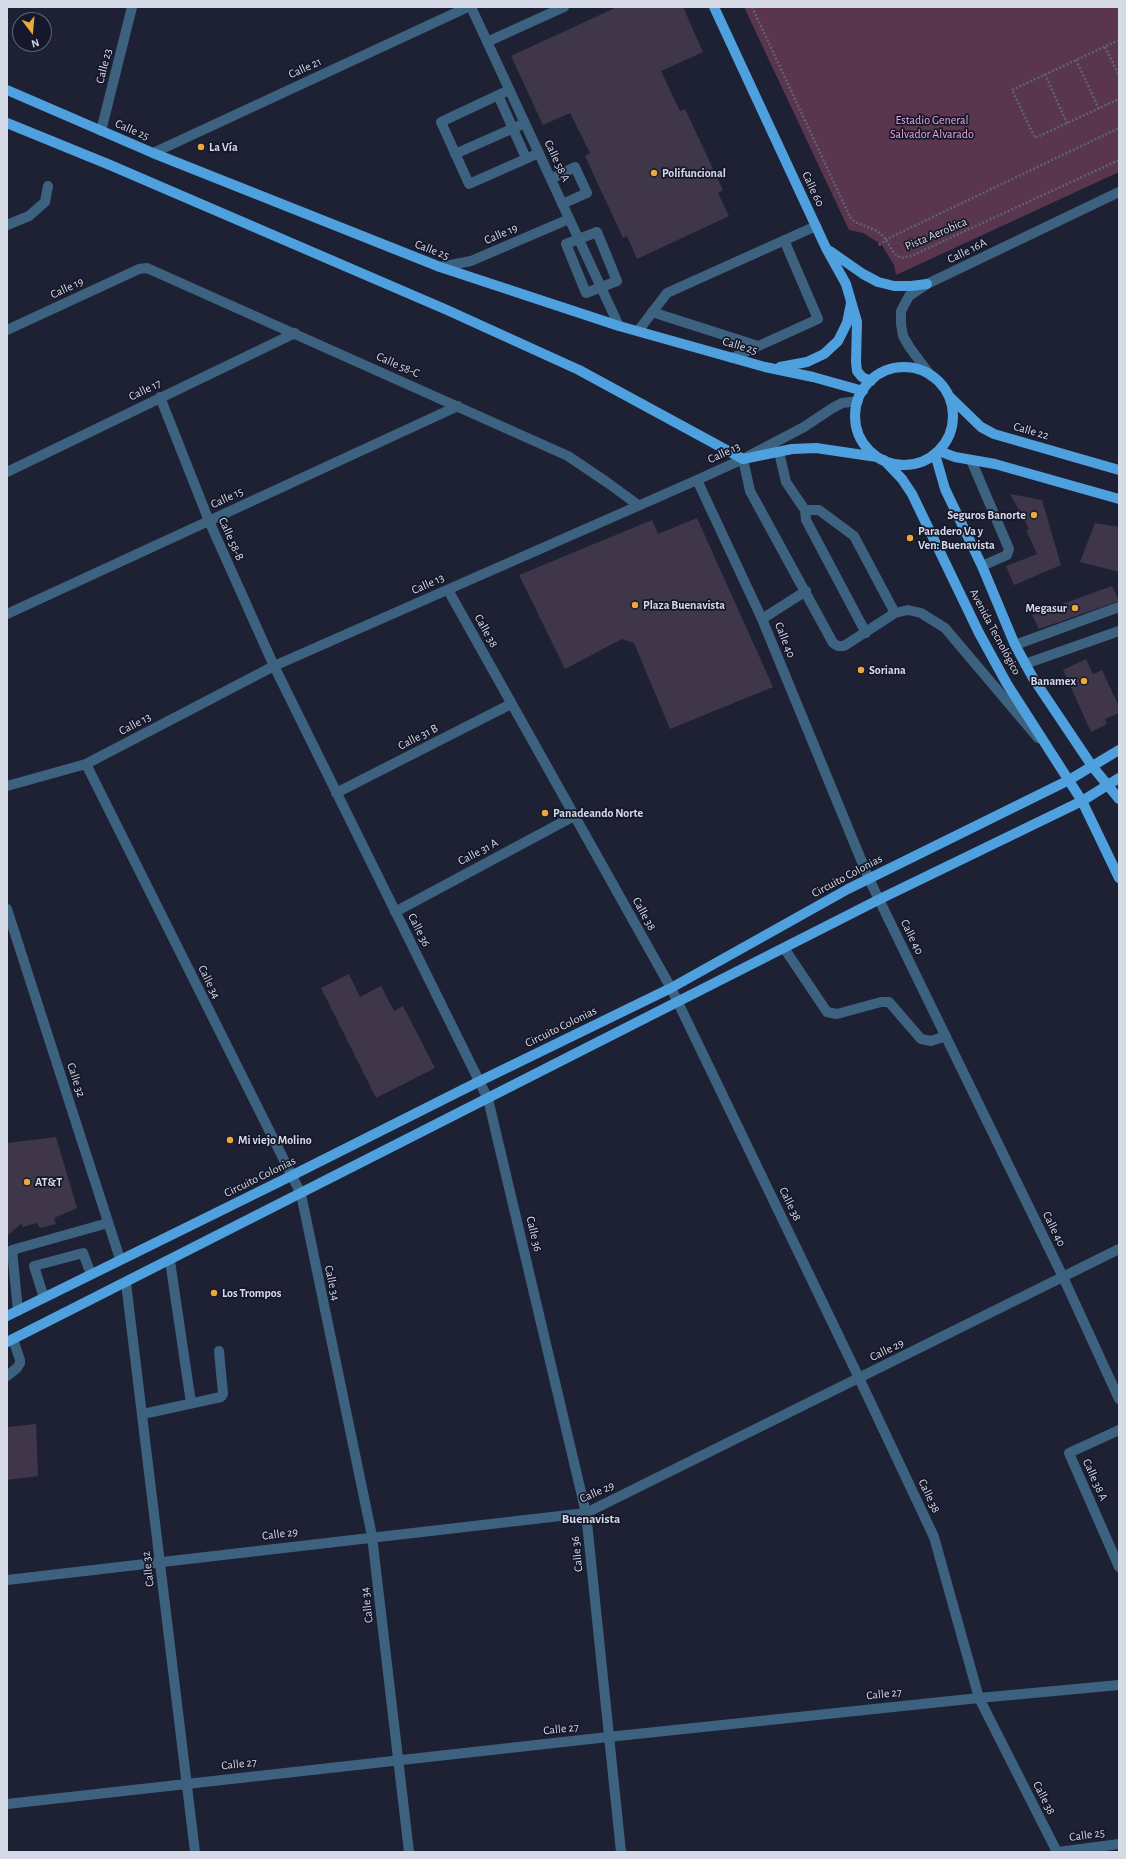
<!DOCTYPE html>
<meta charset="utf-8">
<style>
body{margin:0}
#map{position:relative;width:1126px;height:1859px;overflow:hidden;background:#1e2134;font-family:"Alegreya Sans",sans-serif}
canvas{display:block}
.frame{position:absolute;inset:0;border:8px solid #d6d9e6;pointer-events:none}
.north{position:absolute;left:12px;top:12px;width:40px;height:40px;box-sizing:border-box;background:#15182a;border:1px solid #626575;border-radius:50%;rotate:164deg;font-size:11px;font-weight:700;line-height:16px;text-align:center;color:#d6d9e6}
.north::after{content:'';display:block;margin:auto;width:14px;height:18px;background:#eda83b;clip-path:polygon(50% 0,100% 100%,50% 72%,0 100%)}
</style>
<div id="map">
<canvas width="1126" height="1859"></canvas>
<div class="frame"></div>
<div class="north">N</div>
</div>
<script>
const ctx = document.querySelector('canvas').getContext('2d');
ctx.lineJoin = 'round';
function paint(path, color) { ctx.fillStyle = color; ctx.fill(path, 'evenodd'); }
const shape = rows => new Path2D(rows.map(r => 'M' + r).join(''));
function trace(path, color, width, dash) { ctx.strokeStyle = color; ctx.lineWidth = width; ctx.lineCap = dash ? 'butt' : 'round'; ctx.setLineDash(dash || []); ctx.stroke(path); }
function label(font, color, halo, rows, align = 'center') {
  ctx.font = font + ' "Alegreya Sans",sans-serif'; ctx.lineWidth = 3.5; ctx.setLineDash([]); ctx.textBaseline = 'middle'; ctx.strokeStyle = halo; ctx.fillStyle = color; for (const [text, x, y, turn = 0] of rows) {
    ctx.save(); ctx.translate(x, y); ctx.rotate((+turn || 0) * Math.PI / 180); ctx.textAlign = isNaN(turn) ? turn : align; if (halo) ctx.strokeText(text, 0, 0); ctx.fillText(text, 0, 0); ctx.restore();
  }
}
const green = shape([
 [744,7,1119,7,1119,172,896,275,894,265,882,245,863,233,849,230]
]);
const building = shape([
 [617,7,683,7,703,52,661,71,680,111,685,109,723,190,718,193,729,216,637,259,627,236,623,238,585,156,590,153,570,113,543,125,511,56],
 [1010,494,1042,500,1061,565,1014,585,1006,566,1037,554,1026,530,1029,529],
 [697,518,773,687,670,729,634,643,622,639,565,669,519,575,652,520,658,534],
 [1095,523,1119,527,1119,572,1080,562],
 [1112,586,1119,601,1039,629,1032,615],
 [1086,659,1093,674,1102,670,1119,707,1119,713,1105,719,1107,724,1091,732,1063,670],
 [349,974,360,997,381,986,394,1011,403,1006,435,1068,376,1098,321,988],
 [56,1137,77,1208,54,1218,56,1224,40,1228,37,1223,23,1227,21,1224,7,1236,7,1143],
 [36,1424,38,1476,7,1480,7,1427]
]);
const path = shape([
 [752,7,850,217,855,222,877,231,884,237,894,253,901,258,911,256,1119,160],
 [1119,40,1012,90,1035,138,1119,99],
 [1105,47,1119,75],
 [1076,60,1099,109],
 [1045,74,1067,123],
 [879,245,889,238,1119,128]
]);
const minor = shape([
 [471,7,619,326],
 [487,42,564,7],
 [509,90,441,122,469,184,539,153],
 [498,95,526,158],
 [101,131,132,7],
 [153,153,468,7],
 [455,154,525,123],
 [551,179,575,167,587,193,562,204],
 [7,225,29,216,45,202,48,186],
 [597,232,617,281,586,293,566,244,597,232],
 [440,267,471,261,569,219],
 [652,312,758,346],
 [7,330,139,269,147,268,568,456,608,483,638,505],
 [638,331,667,293,816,226],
 [732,358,818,319,784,240],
 [931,376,910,348,903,336,901,324,901,311,909,296,927,284,1119,192],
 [160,397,209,521,274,666,488,1099,586,1513,621,1852],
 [779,452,786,482,805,510,806,520,866,633],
 [743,459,750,491,833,643,838,646,844,646,895,613,908,610,921,613,945,628,1038,738],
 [971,460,1009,549,1007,555,982,566],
 [7,472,295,333],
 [697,480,762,619,869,879,1063,1277,1119,1399],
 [805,510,819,510,854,536,895,613],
 [448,590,671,988,859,1378,934,1537,979,1698,1057,1852],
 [7,614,458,406],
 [762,619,806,591],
 [1015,645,1119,607],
 [1025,664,1119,631],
 [86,764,301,1194,372,1536,409,1852],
 [7,786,86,764,274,666,697,480,743,459,804,427,831,409,842,403,858,401],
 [336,793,511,704],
 [7,909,120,1259],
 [395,912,574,816],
 [784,948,827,1012,837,1014,881,1002,889,1002,921,1039,931,1041,946,1036],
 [170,1261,191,1403],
 [126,1283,195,1852],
 [44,1298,34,1266,83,1253,91,1274],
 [18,1311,12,1250,108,1223],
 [7,1376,17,1368,20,1363,20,1360,13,1339],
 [143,1414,221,1397,223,1394,219,1351],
 [1119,1430,1069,1453,1119,1567],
 [7,1580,586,1513,1119,1249],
 [7,1804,608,1737,979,1698,1119,1685],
 [1058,1852,1119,1844]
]);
const major = shape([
 [714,7,826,248,846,284,857,322,856,362,857,371,862,377,871,381],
 [7,90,153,153,440,267,619,326,765,367,813,377,863,391],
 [7,123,110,165,447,310,579,370,743,459,792,449,816,448,877,457],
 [830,251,863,274,878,282,894,286,911,286,927,284],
 [780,367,807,362,824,354,838,341,847,323,851,303],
 '855 416a49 49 0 1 1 98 0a49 49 0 1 1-98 0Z',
 [950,397,981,427,994,434,1119,470],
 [939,451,955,457,995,464,1119,499],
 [935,454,945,489,982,566,1015,645,1033,678,1092,766,1119,799],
 [884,460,902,479,912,494,979,633,1007,684,1082,801,1119,878],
 [7,1316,291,1176,480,1081,671,988,848,889,1069,780,1119,750],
 [7,1342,880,899,1082,801,1119,778]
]);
const markers = [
 [201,147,4,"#eda83b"],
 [654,173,4,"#eda83b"],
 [1034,515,4,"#eda83b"],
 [910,538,4,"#eda83b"],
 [635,605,4,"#eda83b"],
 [1075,608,4,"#eda83b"],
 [861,670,4,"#eda83b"],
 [1084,681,4,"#eda83b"],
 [545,813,4,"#eda83b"],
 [230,1140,4,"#eda83b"],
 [27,1182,4,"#eda83b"],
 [214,1293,4,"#eda83b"]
];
const streetNames = [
 ["Calle 23",104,66,-76],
 ["Calle 21",305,68,-25],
 ["Calle 25",132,130,23],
 ["Calle 58 A",557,161,65],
 ["Calle 60",813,189,65],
 ["Calle 19",501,234,-23],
 ["Pista Aerobica",936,234,-23],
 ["Calle 25",432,250,21],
 ["Calle 16A",967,251,-26],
 ["Calle 19",67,288,-25],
 ["Calle 25",740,346,16],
 ["Calle 58-C",398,365,24],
 ["Calle 17",145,390,-26],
 ["Calle 22",1031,431,16],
 ["Calle 13",724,453,-25],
 ["Calle 15",227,498,-25],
 ["Calle 58-B",231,539,66],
 ["Calle 13",428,584,-24],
 ["Calle 38",486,631,61],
 ["Avenida Tecnológico",995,632,62],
 ["Calle 40",785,640,68],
 ["Calle 13",135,724,-28],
 ["Calle 31 B",418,737,-27],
 ["Calle 31 A",478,852,-28],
 ["Circuito Colonias",847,876,-28],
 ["Calle 38",644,914,61],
 ["Calle 36",419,930,63],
 ["Calle 40",912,937,64],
 ["Calle 34",209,982,64],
 ["Circuito Colonias",561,1027,-26],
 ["Calle 32",76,1080,72],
 ["Circuito Colonias",260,1177,-26],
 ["Calle 38",790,1204,64],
 ["Calle 40",1054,1229,64],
 ["Calle 36",534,1234,77],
 ["Calle 34",332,1283,78],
 ["Calle 29",887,1350,-26],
 ["Calle 38 A",1095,1480,66],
 ["Calle 29",597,1492,-24],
 ["Calle 38",929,1496,65],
 ["Calle 29",280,1534,-7],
 ["Calle 36",577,1554,-96],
 ["Calle 32",148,1569,-97],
 ["Calle 34",367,1605,-97],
 ["Calle 27",884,1694,-6],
 ["Calle 27",561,1729,-6],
 ["Calle 27",239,1764,-6],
 ["Calle 38",1044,1798,63],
 ["Calle 25",1087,1835,-8]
];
const parkNames = [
 ["Estadio General",932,120],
 ["Salvador Alvarado",932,134]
];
const poiNames = [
 ["La Vía",209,147],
 ["Polifuncional",662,173],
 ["Seguros Banorte",1026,515,"right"],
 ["Paradero Va y",918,531],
 ["Ven: Buenavista",918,545],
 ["Plaza Buenavista",643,605],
 ["Megasur",1067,608,"right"],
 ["Soriana",869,670],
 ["Banamex",1076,681,"right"],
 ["Panadeando Norte",553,813],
 ["Mi viejo Molino",238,1140],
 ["AT&T",35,1182],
 ["Los Trompos",222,1293]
];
const neighbourhoodNames = [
 ["Buenavista",591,1519]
];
paint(green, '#59354e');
paint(building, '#3f3649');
trace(path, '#5f6273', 2.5, [2, 2]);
trace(minor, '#3d6280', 10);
trace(major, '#4ea1de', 10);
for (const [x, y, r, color] of markers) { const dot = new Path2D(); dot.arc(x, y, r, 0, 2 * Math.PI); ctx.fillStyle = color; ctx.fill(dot); trace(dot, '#15182a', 1.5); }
label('12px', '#d6d9e6', '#15182a', streetNames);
label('12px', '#f0a4d8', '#15182a', parkNames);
label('bold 12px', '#d6d9e6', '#15182a', poiNames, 'left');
label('bold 13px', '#d6d9e6', '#15182a', neighbourhoodNames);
</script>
